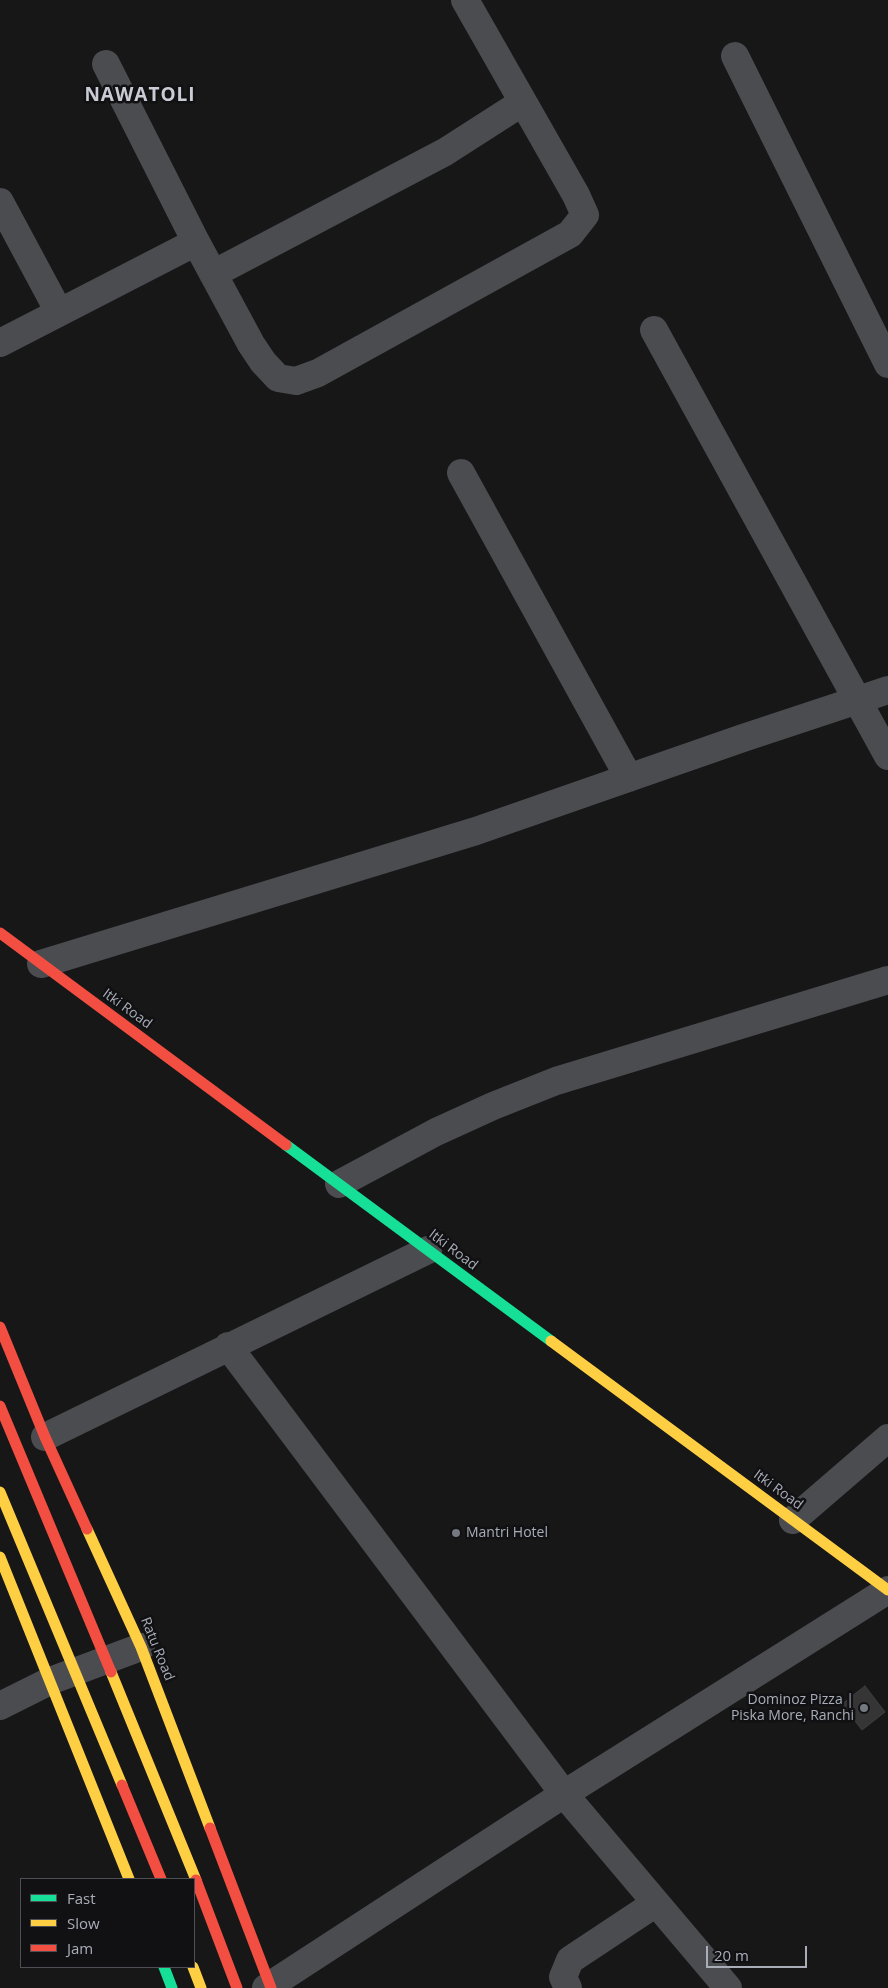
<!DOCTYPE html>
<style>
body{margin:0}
#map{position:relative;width:888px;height:1988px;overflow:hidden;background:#171717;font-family:"Open Sans",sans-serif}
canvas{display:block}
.legend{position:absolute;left:20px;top:1878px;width:175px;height:90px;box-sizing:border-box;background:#111113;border:1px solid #4d4f55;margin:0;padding:6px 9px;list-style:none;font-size:15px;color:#a8adb8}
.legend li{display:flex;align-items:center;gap:10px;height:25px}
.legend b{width:25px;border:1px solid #4d4f55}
.scale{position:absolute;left:706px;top:1946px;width:101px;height:22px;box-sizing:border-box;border:2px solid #a8adb8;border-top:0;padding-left:6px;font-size:15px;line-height:18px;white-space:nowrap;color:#a8adb8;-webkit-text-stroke:4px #111113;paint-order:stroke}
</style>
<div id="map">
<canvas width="888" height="1988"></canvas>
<ul class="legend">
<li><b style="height:6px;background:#16e098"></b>Fast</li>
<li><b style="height:6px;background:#ffcf43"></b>Slow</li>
<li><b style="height:6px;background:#f24e42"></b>Jam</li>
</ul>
<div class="scale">20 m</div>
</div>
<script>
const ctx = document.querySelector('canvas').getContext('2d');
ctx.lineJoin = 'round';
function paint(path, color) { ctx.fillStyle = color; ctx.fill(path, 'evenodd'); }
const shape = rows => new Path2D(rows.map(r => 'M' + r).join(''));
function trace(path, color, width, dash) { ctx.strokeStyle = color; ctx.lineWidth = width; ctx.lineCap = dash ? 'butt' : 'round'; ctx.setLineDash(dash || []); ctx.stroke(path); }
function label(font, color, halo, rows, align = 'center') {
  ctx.font = font + ' "Open Sans",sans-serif'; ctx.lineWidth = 5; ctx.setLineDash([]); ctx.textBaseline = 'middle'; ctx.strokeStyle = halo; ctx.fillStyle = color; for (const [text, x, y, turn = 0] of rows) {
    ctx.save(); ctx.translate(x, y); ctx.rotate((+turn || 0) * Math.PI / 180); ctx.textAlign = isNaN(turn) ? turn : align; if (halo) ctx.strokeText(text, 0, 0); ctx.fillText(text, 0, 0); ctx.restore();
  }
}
const building = shape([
 [865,1686,885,1712,862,1730,842,1704,865,1686]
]);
const street = shape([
 [735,56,888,364],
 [106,64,196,242,251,344,263,362,278,378,296,381,318,373,570,234,585,215,576,195,465,0],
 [0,202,59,312],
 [213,274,445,152,523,102],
 [654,330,888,756],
 [0,343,196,242],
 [461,473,629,778],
 [41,964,476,831,743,738,888,690],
 [339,1184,436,1132,493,1106,556,1081,888,980],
 [228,1346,564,1794,728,1988],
 [45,1437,428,1250],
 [793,1520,888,1438],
 [0,1706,50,1681,141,1647],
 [266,1988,564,1794,888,1590],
 [568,1988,563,1977,570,1960,656,1903]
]);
const fast = shape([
 [286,1145,551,1341],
 [164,1967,172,1988]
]);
const slow = shape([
 [551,1341,888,1590],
 [87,1529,141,1647,210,1828],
 [0,1557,129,1879],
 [193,1967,201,1988]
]);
const jam = shape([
 [0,933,286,1145],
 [0,1327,45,1437,87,1529],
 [210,1828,271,1988]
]);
const slowBridge = shape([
 [0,1492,122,1785],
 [111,1672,196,1880]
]);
const jamBridge = shape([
 [0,1406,111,1672],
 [122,1785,161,1879],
 [196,1880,237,1988]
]);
const markers = [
 [456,1533,5,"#757880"],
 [864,1708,5,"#757880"]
];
const streetNames = [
 ["Itki Road",127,1009,36],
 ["Itki Road",453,1250,37],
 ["Itki Road",778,1490,36],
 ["Ratu Road",157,1649,68]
];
const poiNames = [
 ["Mantri Hotel",466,1533],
 ["Dominoz Pizza |",854,1700,"right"],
 ["Piska More, Ranchi",854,1716,"right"]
];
const districtNames = [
 ["NAWATOLI",140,96]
];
paint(building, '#353536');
trace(building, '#3f4043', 1);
trace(street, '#4b4c50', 28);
trace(fast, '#16e098', 11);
trace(slow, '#ffcf43', 11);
trace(jam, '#f24e42', 11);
trace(slowBridge, '#ffcf43', 11);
trace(jamBridge, '#f24e42', 11);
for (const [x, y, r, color] of markers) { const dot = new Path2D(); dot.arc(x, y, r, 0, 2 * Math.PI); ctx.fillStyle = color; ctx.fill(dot); trace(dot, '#111113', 2); }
label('14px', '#a8adb8', '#111113', streetNames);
label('14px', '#a8adb8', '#111113', poiNames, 'left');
ctx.letterSpacing = '1px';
label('bold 19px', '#c9ccd4', '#111113', districtNames);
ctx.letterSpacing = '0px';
</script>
